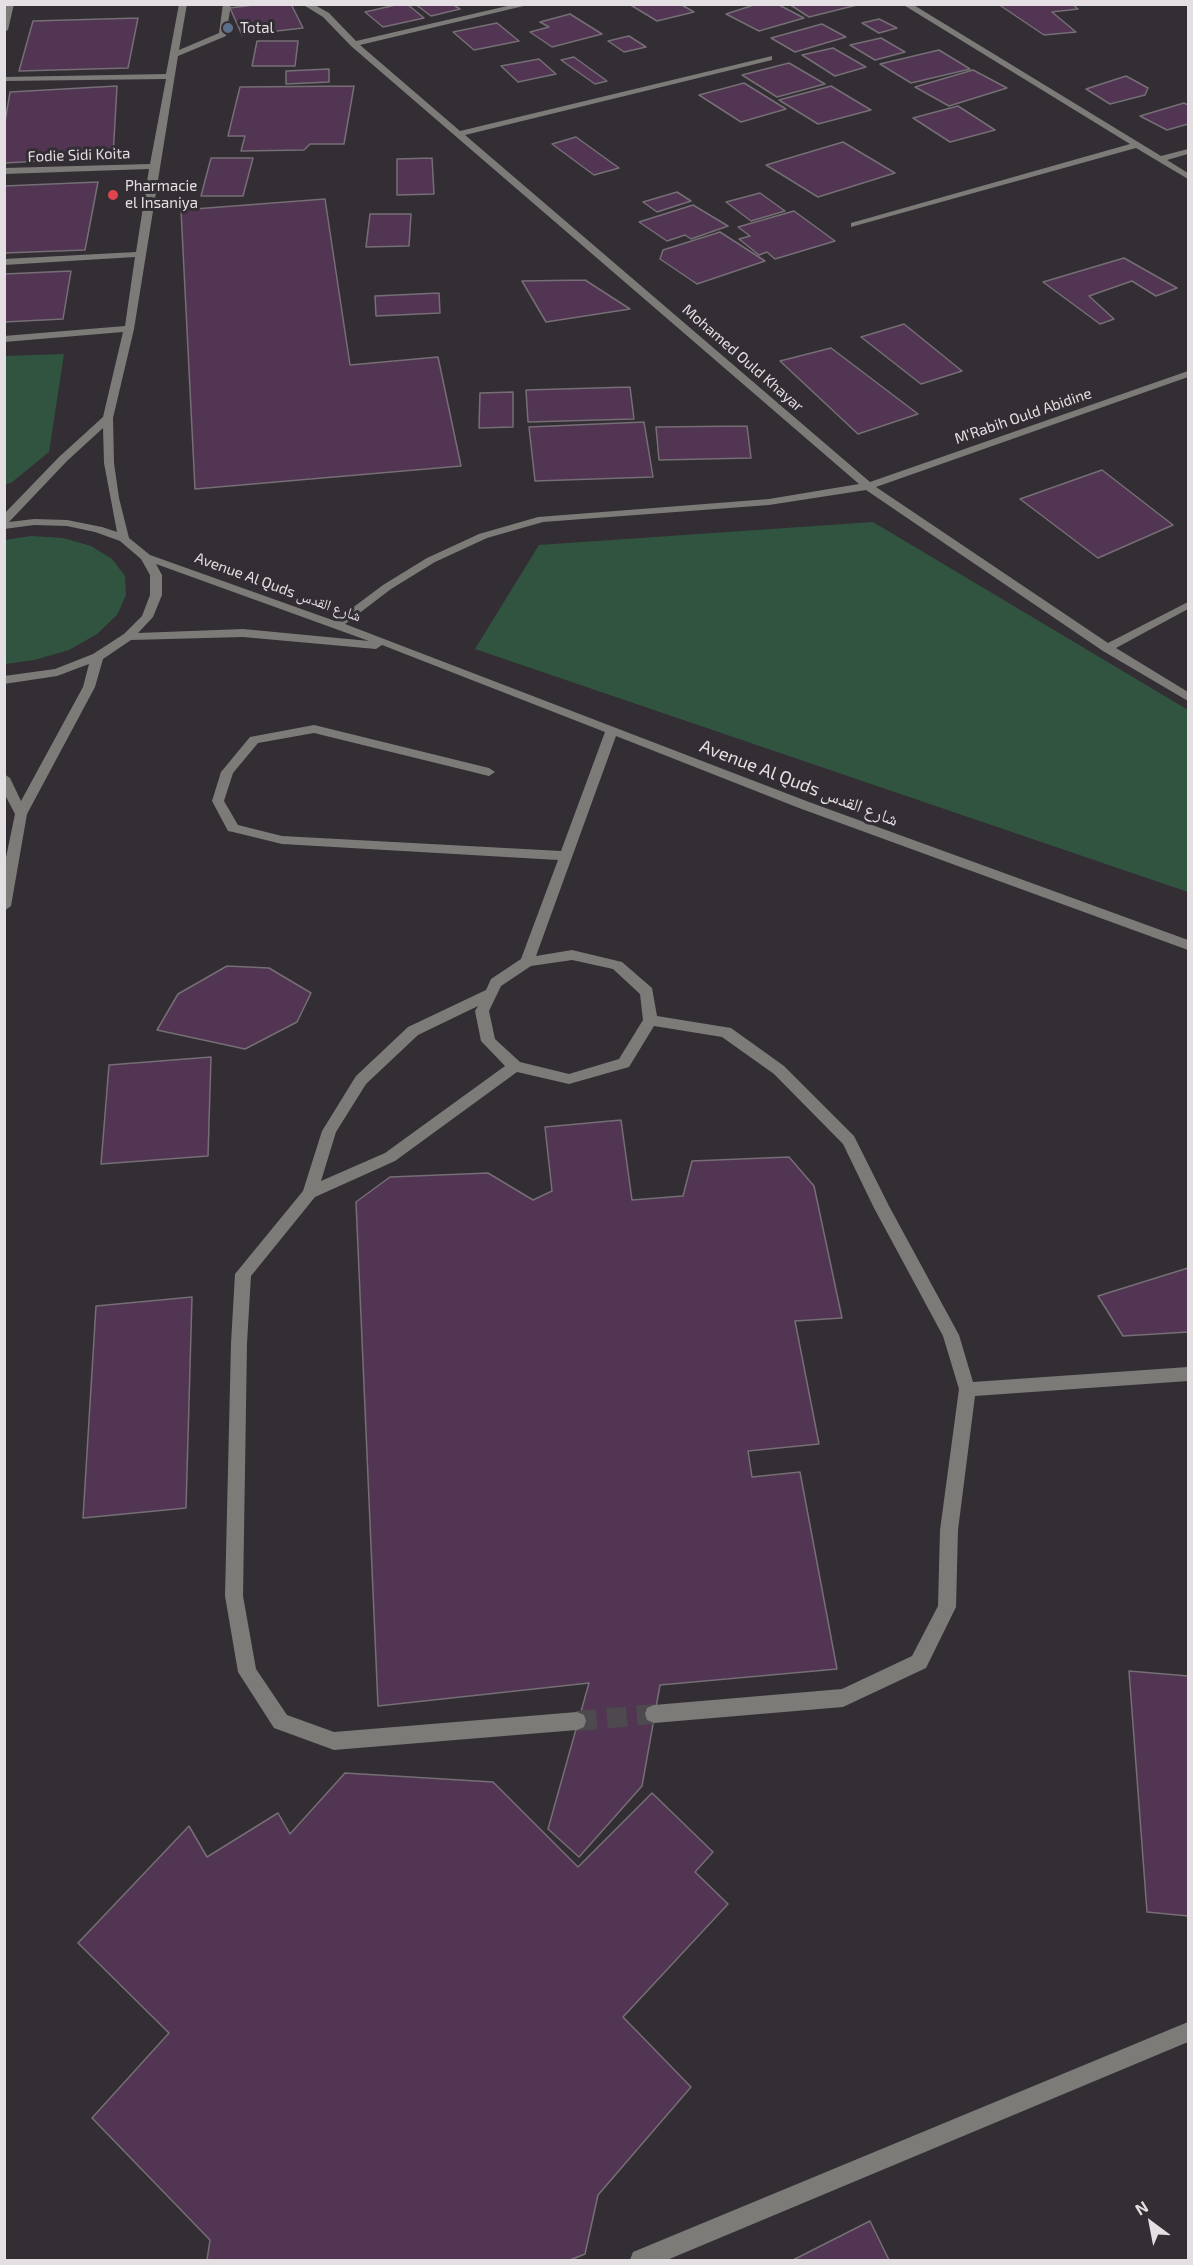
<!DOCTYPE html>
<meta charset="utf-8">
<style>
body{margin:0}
#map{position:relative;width:1193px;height:2265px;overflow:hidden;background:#332e34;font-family:"Exo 2",sans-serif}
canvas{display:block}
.frame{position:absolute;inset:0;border:6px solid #e3dfe3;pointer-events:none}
.north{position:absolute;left:1121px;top:2193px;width:60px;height:60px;-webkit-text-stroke:4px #332e34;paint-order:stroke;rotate:328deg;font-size:16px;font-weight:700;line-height:24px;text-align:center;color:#e3dfe3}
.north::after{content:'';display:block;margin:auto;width:21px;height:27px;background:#e3dfe3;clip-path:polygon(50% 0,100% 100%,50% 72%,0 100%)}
</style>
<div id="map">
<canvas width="1193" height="2265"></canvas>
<div class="frame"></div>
<div class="north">N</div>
</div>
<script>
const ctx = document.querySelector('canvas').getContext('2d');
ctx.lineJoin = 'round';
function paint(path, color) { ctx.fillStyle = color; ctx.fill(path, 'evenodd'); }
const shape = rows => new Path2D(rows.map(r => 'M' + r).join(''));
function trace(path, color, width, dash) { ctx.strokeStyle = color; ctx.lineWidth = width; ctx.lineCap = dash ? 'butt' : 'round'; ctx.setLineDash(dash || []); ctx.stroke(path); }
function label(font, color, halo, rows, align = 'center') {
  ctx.font = font + ' "Exo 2","Noto Naskh Arabic",sans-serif'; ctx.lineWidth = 6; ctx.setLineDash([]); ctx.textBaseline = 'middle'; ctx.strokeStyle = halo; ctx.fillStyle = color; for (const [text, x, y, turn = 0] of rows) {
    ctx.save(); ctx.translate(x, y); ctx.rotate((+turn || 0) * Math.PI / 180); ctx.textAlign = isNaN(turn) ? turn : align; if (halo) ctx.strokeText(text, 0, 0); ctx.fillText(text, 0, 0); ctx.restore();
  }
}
const green = shape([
 [64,354,49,452,11,483,5,484,5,356],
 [873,522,1188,710,1188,892,475,649,539,545],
 [31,536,63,538,91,546,112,559,125,576,126,595,117,615,97,634,69,650,34,660,5,664,5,540]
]);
const building = shape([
 [261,4,291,4,303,28,242,35,230,8,261,4],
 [400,4,407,4,424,18,383,27,365,12,400,4],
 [415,4,452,4,460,9,431,16,415,4],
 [629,4,680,4,694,12,657,21,629,4],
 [757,4,777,4,804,18,759,31,726,14,757,4],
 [789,4,856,4,857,5,809,17,789,4],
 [998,4,1072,4,1078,9,1052,12,1076,32,1044,35,998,4],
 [570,14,602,34,552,47,530,32,549,27,540,22,570,14],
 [138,18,128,68,19,71,33,21,138,18],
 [879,19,897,28,879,33,862,23,879,19],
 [497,23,519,41,474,50,453,32,497,23],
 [822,24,846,37,795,52,771,38,822,24],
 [629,36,646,47,624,52,608,41,629,36],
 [881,38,905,52,875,60,850,45,881,38],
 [257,41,298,41,295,66,252,66,257,41],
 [833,48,866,67,835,76,802,55,833,48],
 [939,50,970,69,911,83,880,64,939,50],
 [574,57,607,81,595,84,561,60,574,57],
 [539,59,556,74,518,82,501,66,539,59],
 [789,63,825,84,777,97,742,75,789,63],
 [329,69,329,82,286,84,286,71,329,69],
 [973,70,1007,88,949,106,915,87,973,70],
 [1126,76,1148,88,1145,95,1110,104,1086,89,1126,76],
 [744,83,786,109,741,122,699,95,744,83],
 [117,86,113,157,4,163,4,128,10,92,117,86],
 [354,86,344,144,310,144,304,150,241,151,245,136,228,136,240,87,354,86],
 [831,86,871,110,818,124,779,100,831,86],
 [1184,103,1188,105,1188,124,1167,130,1140,116,1184,103],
 [958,106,995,130,950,142,913,118,958,106],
 [576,137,619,168,594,175,552,144,576,137],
 [843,142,895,173,818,197,766,165,843,142],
 [211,158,253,158,243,196,201,196,211,158],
 [432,158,434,194,397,195,397,159,432,158],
 [98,182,85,250,4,253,4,186,98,182],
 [677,192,691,201,657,212,643,202,677,192],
 [760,193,785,211,751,221,726,202,760,193],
 [325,199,350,365,438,357,461,466,195,489,181,210,325,199],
 [693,205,728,226,691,239,685,235,667,241,639,222,693,205],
 [794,211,835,241,775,259,767,252,759,255,739,239,750,236,738,227,794,211],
 [370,214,411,214,409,246,366,247,370,214],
 [720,232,765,261,697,284,660,259,663,250,720,232],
 [1124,258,1177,288,1156,296,1132,281,1089,296,1114,319,1100,324,1043,282,1124,258],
 [71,271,63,319,4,322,4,274,71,271],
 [585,280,630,309,546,322,522,281,585,280],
 [439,293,440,313,376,316,375,296,439,293],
 [904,324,962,371,921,384,861,337,904,324],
 [831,348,918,414,858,434,780,361,831,348],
 [630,387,634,419,528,422,526,390,630,387],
 [513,392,513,427,479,428,480,393,513,392],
 [644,422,653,477,535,481,529,427,644,422],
 [747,426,751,458,659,460,656,427,747,426],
 [1102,470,1173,525,1098,558,1020,499,1102,470],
 [227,966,269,968,311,993,297,1022,245,1049,157,1030,178,994,227,966],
 [211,1057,208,1156,101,1164,109,1065,211,1057],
 [621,1120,632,1200,683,1196,692,1161,789,1157,814,1186,842,1318,795,1321,819,1444,748,1451,752,1477,800,1472,837,1669,660,1685,642,1786,579,1857,548,1829,589,1683,378,1706,356,1202,390,1177,488,1173,533,1200,552,1191,545,1127,621,1120],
 [1188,1268,1188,1332,1123,1336,1098,1296,1188,1268],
 [192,1297,186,1508,83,1518,96,1306,192,1297],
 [1129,1671,1188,1676,1188,1916,1147,1912,1129,1671],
 [345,1773,493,1782,578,1867,652,1793,713,1852,695,1872,728,1904,623,2017,691,2087,598,2195,585,2254,570,2260,207,2260,210,2240,92,2118,169,2033,78,1943,189,1826,207,1857,278,1813,290,1834,345,1773],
 [870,2221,889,2260,793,2260,870,2221]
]);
const minorTunnel = shape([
 [577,1721,654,1714]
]);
const minor = shape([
 [6,4,14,4,8,30,4,32,6,4],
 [179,4,187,4,179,50,219,33,223,4,231,4,226,36,178,56,134,329,113,418,114,463,119,498,129,538,150,555,335,621,383,585,427,558,479,534,538,517,769,499,859,484,351,46,323,17,302,4,313,4,329,13,356,41,516,4,532,4,360,45,460,131,772,56,772,60,465,135,870,482,1188,371,1188,377,876,487,1108,643,1188,602,1188,609,1116,648,1188,692,1188,701,1103,651,866,490,769,505,543,522,487,538,435,562,391,589,345,624,809,802,1188,940,1188,950,799,808,616,736,536,956,572,950,622,962,652,988,657,1016,731,1028,784,1066,854,1136,889,1206,959,1335,973,1382,1188,1367,1188,1381,975,1396,958,1530,956,1607,926,1668,843,1707,654,1723,647,1720,645,1714,647,1708,654,1705,842,1689,912,1656,938,1606,940,1530,959,1389,943,1336,874,1208,843,1144,774,1074,722,1037,654,1026,629,1067,569,1084,517,1072,395,1161,315,1197,251,1276,247,1343,243,1596,256,1669,287,1715,334,1732,577,1712,584,1715,586,1721,584,1727,577,1730,334,1750,274,1728,238,1672,225,1596,231,1343,235,1274,303,1191,322,1131,356,1076,408,1027,486,990,491,979,521,959,558,860,282,844,233,832,228,831,212,801,221,772,250,737,314,725,489,768,495,772,489,776,314,733,258,743,233,773,224,801,238,825,282,836,561,851,605,732,382,645,376,649,243,637,131,640,103,659,95,687,27,814,11,906,4,911,4,867,15,814,4,793,4,774,10,778,21,801,83,687,89,664,57,676,4,684,4,676,55,669,93,654,124,634,142,616,150,595,150,575,141,559,120,541,95,532,67,526,34,525,4,529,4,514,59,457,103,417,123,332,4,342,4,336,125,326,135,257,4,265,4,259,136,252,149,169,4,174,4,168,150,164,166,79,4,81,4,77,166,74,179,4],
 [103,428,104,463,117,532,102,527,67,520,34,519,9,522,67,461,103,428],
 [156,564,369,641,243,629,138,633,153,617,162,595,162,575,156,564],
 [572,960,613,969,640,994,643,1020,619,1059,569,1074,520,1062,495,1039,489,1011,501,986,531,966,572,960],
 [478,1006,475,1011,481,1041,505,1066,385,1153,321,1181,336,1132,366,1084,418,1035,478,1006],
 [902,4,912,4,1161,156,1188,149,1188,154,1167,160,1188,173,1188,179,1136,148,851,227,851,223,1130,144,902,4],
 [1188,2022,1188,2042,667,2260,630,2260,633,2252,1188,2022]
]);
const markers = [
 [228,28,6,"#5c6f8a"],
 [113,195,6,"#e0444e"]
];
const farPoinames = [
 ["Total",240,28],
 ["Pharmacie",125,186],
 ["el Insaniya",125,203]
];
const farStreetnames = [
 ["Fodie Sidi Koita",79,155,-2],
 ["Mohamed Ould Khayar",743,358,41],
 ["M'Rabih Ould Abidine",1023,416,-19],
 ["Avenue Al Quds شارع القدس",278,587,20]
];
const streetNames = [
 ["Avenue Al Quds شارع القدس",799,783,21]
];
paint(green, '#315441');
paint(building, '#513553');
trace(building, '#756f75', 1.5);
trace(minorTunnel, '#4d494e', 20, [20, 10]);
paint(minor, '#7d7b78');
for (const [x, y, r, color] of markers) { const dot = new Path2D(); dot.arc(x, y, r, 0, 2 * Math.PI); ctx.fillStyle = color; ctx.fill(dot); trace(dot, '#332e34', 2); }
label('15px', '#e3dfe3', '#332e34', farPoinames, 'left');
label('15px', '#e3dfe3', '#332e34', farStreetnames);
label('18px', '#e3dfe3', '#332e34', streetNames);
</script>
